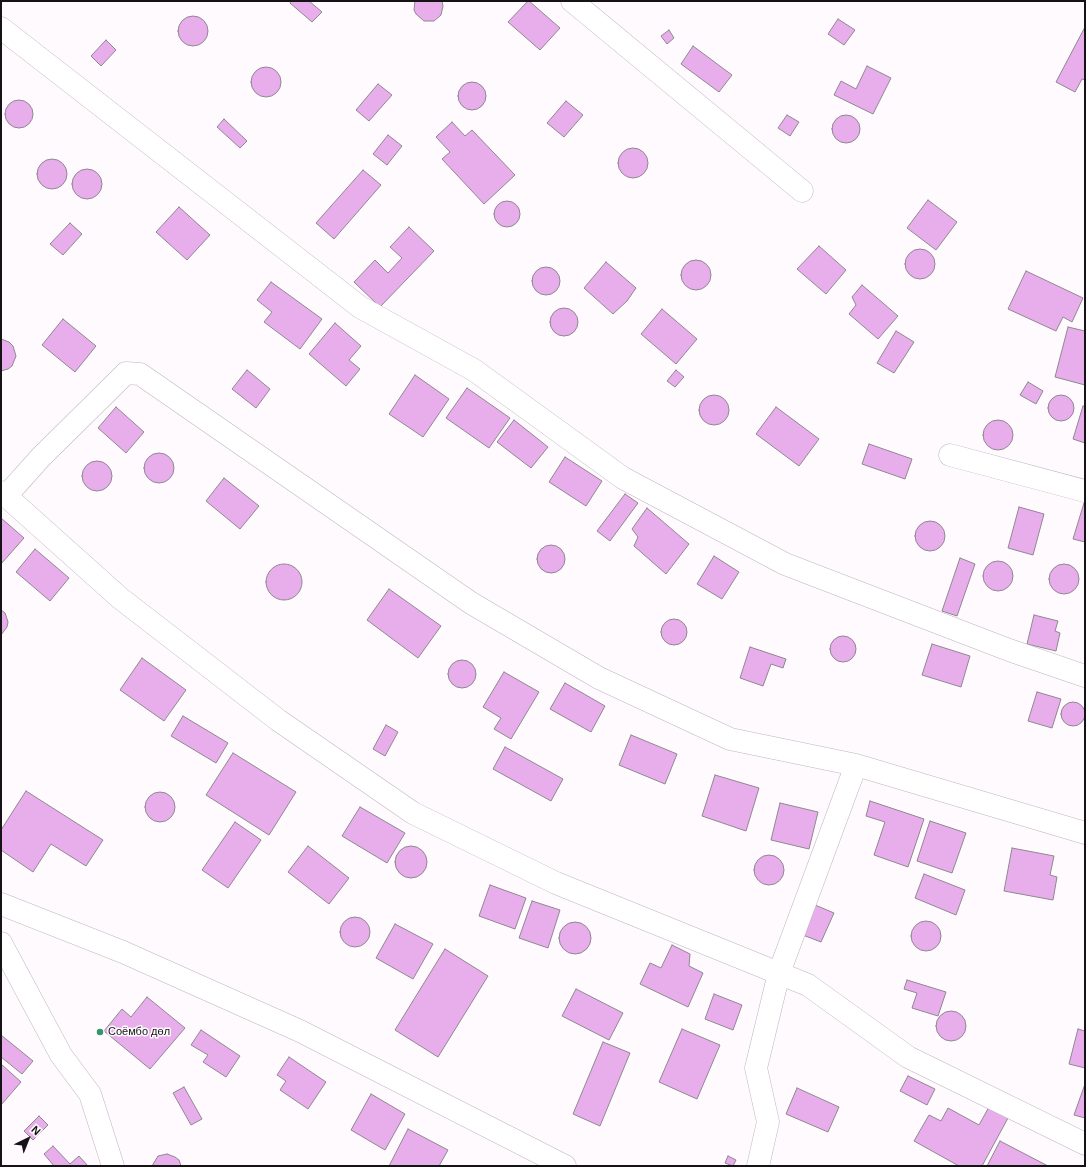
<!DOCTYPE html>
<meta charset="utf-8">
<style>
body{margin:0}
#map{position:relative;width:1086px;height:1167px;overflow:hidden;background:#fefafe;font-family:Arial,sans-serif}
canvas{display:block}
.frame{position:absolute;inset:0;border:2px solid #161316;pointer-events:none}
.north{position:absolute;left:8px;top:1119px;width:40px;height:40px;-webkit-text-stroke:3px #fefafe;paint-order:stroke;rotate:43deg;font-size:11px;font-weight:700;line-height:16px;text-align:center;color:#161316}
.north::after{content:'';display:block;margin:auto;width:14px;height:18px;background:#161316;clip-path:polygon(50% 0,100% 100%,50% 72%,0 100%)}
</style>
<div id="map">
<canvas width="1086" height="1167"></canvas>
<div class="frame"></div>
<div class="north">N</div>
</div>
<script>
const ctx = document.querySelector('canvas').getContext('2d');
ctx.lineJoin = 'round';
function paint(path, color) { ctx.fillStyle = color; ctx.fill(path, 'evenodd'); }
const shape = rows => new Path2D(rows.map(r => 'M' + r).join(''));
function trace(path, color, width, dash) { ctx.strokeStyle = color; ctx.lineWidth = width; ctx.lineCap = dash ? 'butt' : 'round'; ctx.setLineDash(dash || []); ctx.stroke(path); }
function label(font, color, halo, rows, align = 'center') {
  ctx.font = font + ' Arial,sans-serif'; ctx.lineWidth = 3; ctx.setLineDash([]); ctx.textBaseline = 'middle'; ctx.strokeStyle = halo; ctx.fillStyle = color; for (const [text, x, y, turn = 0] of rows) {
    ctx.save(); ctx.translate(x, y); ctx.rotate((+turn || 0) * Math.PI / 180); ctx.textAlign = isNaN(turn) ? turn : align; if (halo) ctx.strokeText(text, 0, 0); ctx.fillText(text, 0, 0); ctx.restore();
  }
}
const building = shape([
 [291,1,309,1,322,12,312,22,290,3,291,1],
 [415,1,442,1,443,6,441,15,434,21,424,21,416,14,414,10,415,1],
 [528,1,529,1,560,28,540,50,508,22,528,1],
 '178 31a15 15 0 1 1 30 0a15 15 0 1 1-30 0Z',
 [838,19,855,30,844,45,828,34,838,19],
 [1085,27,1085,80,1082,79,1075,92,1056,82,1085,27],
 [669,30,674,38,667,44,661,36,669,30],
 [106,40,116,50,101,66,91,56,106,40],
 [693,46,732,75,719,92,681,64,693,46],
 [867,66,891,78,873,114,834,95,841,81,856,89,867,66],
 '251 82a15 15 0 1 1 30 0a15 15 0 1 1-30 0Z',
 '458 96a14 14 0 1 1 28 0a14 14 0 1 1-28 0Z',
 [378,84,392,95,369,121,356,110,378,84],
 '5 114a14 14 0 1 1 28 0a14 14 0 1 1-28 0Z',
 [566,101,583,115,564,137,547,123,566,101],
 [787,115,799,122,790,136,778,128,787,115],
 '832 129a14 14 0 1 1 28 0a14 14 0 1 1-28 0Z',
 [224,119,247,141,240,148,217,127,224,119],
 [452,122,465,136,472,130,515,175,484,204,442,159,450,152,436,137,452,122],
 [388,135,402,146,387,165,373,154,388,135],
 '618 163a15 15 0 1 1 30 0a15 15 0 1 1-30 0Z',
 '37 174a15 15 0 1 1 30 0a15 15 0 1 1-30 0Z',
 '72 184a15 15 0 1 1 30 0a15 15 0 1 1-30 0Z',
 [363,170,381,185,334,239,316,223,363,170],
 [928,200,957,222,936,250,907,228,928,200],
 '494 214a13 13 0 1 1 26 0a13 13 0 1 1-26 0Z',
 [179,207,210,235,187,260,156,232,179,207],
 [70,223,82,234,63,255,50,244,70,223],
 [409,227,434,251,380,307,354,282,375,260,388,273,402,258,390,247,409,227],
 [819,246,846,270,826,294,797,269,819,246],
 '905 264a15 15 0 1 1 30 0a15 15 0 1 1-30 0Z',
 '681 275a15 15 0 1 1 30 0a15 15 0 1 1-30 0Z',
 [606,262,636,288,627,301,613,314,584,288,606,262],
 '532 281a14 14 0 1 1 28 0a14 14 0 1 1-28 0Z',
 [1026,271,1083,298,1072,322,1063,317,1056,331,1008,309,1026,271],
 [271,282,322,319,300,349,264,322,272,312,257,300,271,282],
 [862,285,898,316,878,339,849,314,856,305,852,297,862,285],
 '550 322a14 14 0 1 1 28 0a14 14 0 1 1-28 0Z',
 [662,309,697,339,676,364,641,334,662,309],
 [63,319,96,346,75,372,42,345,63,319],
 [335,323,361,346,349,360,360,369,346,386,309,354,335,323],
 [1068,327,1085,331,1085,385,1055,377,1068,327],
 [896,331,914,342,894,373,877,363,896,331],
 [1,339,9,342,13,346,16,356,12,366,8,369,1,371,1,339],
 [247,370,270,389,256,408,232,389,247,370],
 [676,370,684,377,675,387,667,381,676,370],
 [415,375,449,399,423,437,389,414,415,375],
 [1028,382,1043,391,1036,404,1020,395,1028,382],
 [467,388,510,418,489,448,446,418,467,388],
 '1048 408a13 13 0 1 1 26 0a13 13 0 1 1-26 0Z',
 '699 410a15 15 0 1 1 30 0a15 15 0 1 1-30 0Z',
 [1083,406,1085,407,1085,443,1073,439,1083,406],
 [116,407,144,432,126,453,98,428,116,407],
 [776,407,819,439,799,466,756,434,776,407],
 [514,420,548,447,531,468,497,442,514,420],
 '983 435a15 15 0 1 1 30 0a15 15 0 1 1-30 0Z',
 [869,444,912,459,905,479,862,464,869,444],
 '144 468a15 15 0 1 1 30 0a15 15 0 1 1-30 0Z',
 [565,457,602,481,586,506,549,482,565,457],
 '82 476a15 15 0 1 1 30 0a15 15 0 1 1-30 0Z',
 [224,478,259,506,240,529,206,501,224,478],
 [625,494,638,503,610,541,597,531,625,494],
 [1084,503,1085,503,1085,542,1073,539,1084,503],
 [1019,507,1044,514,1033,555,1008,548,1019,507],
 [647,508,689,544,666,574,634,546,638,537,632,529,647,508],
 [1,518,24,538,1,564,1,518],
 '915 536a15 15 0 1 1 30 0a15 15 0 1 1-30 0Z',
 '537 559a14 14 0 1 1 28 0a14 14 0 1 1-28 0Z',
 [35,549,69,578,50,601,16,572,35,549],
 [714,556,739,572,722,599,697,584,714,556],
 [960,558,975,564,957,616,942,611,960,558],
 '983 576a15 15 0 1 1 30 0a15 15 0 1 1-30 0Z',
 '1049 579a15 15 0 1 1 30 0a15 15 0 1 1-30 0Z',
 '266 582a18 18 0 1 1 36 0a18 18 0 1 1-36 0Z',
 [389,589,441,626,418,658,367,620,389,589],
 [1,610,5,613,8,622,7,627,1,635,1,610],
 [1034,615,1058,621,1055,631,1060,633,1056,651,1027,644,1034,615],
 '661 632a13 13 0 1 1 26 0a13 13 0 1 1-26 0Z',
 '830 649a13 13 0 1 1 26 0a13 13 0 1 1-26 0Z',
 [932,644,970,656,961,687,922,675,932,644],
 [750,647,786,659,783,668,771,664,763,686,740,678,750,647],
 [142,658,186,690,164,721,120,690,142,658],
 '448 674a14 14 0 1 1 28 0a14 14 0 1 1-28 0Z',
 [504,672,539,692,511,739,494,729,501,718,483,707,504,672],
 [565,683,605,706,591,732,550,709,565,683],
 [1037,692,1061,699,1052,728,1028,721,1037,692],
 '1061 714a12 12 0 1 1 24 0a12 12 0 1 1-24 0Z',
 [183,716,228,743,216,763,171,736,183,716],
 [386,725,398,732,385,756,373,749,386,725],
 [631,735,677,754,665,784,619,765,631,735],
 [505,747,563,779,551,801,493,769,505,747],
 [233,753,296,792,269,835,206,795,233,753],
 [715,775,759,788,746,831,702,816,715,775],
 [26,791,103,840,86,866,51,844,33,872,1,850,1,830,26,791],
 '145 807a15 15 0 1 1 30 0a15 15 0 1 1-30 0Z',
 [870,801,924,819,908,867,874,855,885,822,866,816,870,801],
 [780,803,818,812,809,849,771,840,780,803],
 [360,807,405,833,387,863,342,836,360,807],
 [930,821,966,833,952,873,917,861,930,821],
 [235,822,261,840,228,888,202,870,235,822],
 '395 862a16 16 0 1 1 32 0a16 16 0 1 1-32 0Z',
 [308,846,349,878,329,904,288,872,308,846],
 [1012,848,1054,856,1050,875,1057,877,1053,900,1004,891,1012,848],
 '754 870a15 15 0 1 1 30 0a15 15 0 1 1-30 0Z',
 [924,874,965,890,956,915,915,898,924,874],
 [490,885,526,898,515,929,479,916,490,885],
 [532,901,560,910,548,948,519,938,532,901],
 [808,902,834,913,821,942,795,932,808,902],
 '340 932a15 15 0 1 1 30 0a15 15 0 1 1-30 0Z',
 '911 936a15 15 0 1 1 30 0a15 15 0 1 1-30 0Z',
 '559 938a16 16 0 1 1 32 0a16 16 0 1 1-32 0Z',
 [395,924,433,944,413,979,376,958,395,924],
 [672,945,690,954,689,966,703,973,688,1007,640,984,650,963,661,968,672,945],
 [445,949,488,976,438,1057,395,1030,445,949],
 [907,980,946,992,938,1016,912,1008,917,993,904,989,907,980],
 [576,989,623,1013,609,1040,562,1016,576,989],
 [714,994,742,1005,733,1030,705,1019,714,994],
 [147,997,185,1028,150,1069,104,1031,122,1009,131,1017,147,997],
 '936 1026a15 15 0 1 1 30 0a15 15 0 1 1-30 0Z',
 [682,1029,720,1045,697,1099,659,1082,682,1029],
 [1078,1029,1085,1031,1085,1068,1069,1064,1078,1029],
 [201,1030,240,1056,226,1077,203,1062,208,1055,191,1045,201,1030],
 [1,1035,33,1061,22,1074,1,1057,1,1035],
 [603,1042,630,1053,600,1126,573,1114,603,1042],
 [289,1057,326,1082,308,1109,280,1090,286,1081,277,1075,289,1057],
 [1,1064,21,1082,1,1105,1,1064],
 [908,1076,935,1089,927,1105,900,1091,908,1076],
 [1085,1084,1085,1118,1074,1115,1085,1084],
 [184,1087,202,1119,191,1125,173,1093,184,1087],
 [797,1088,839,1107,828,1132,786,1114,797,1088],
 [371,1094,405,1114,385,1150,351,1130,371,1094],
 [989,1107,1008,1118,982,1166,959,1166,914,1141,929,1115,941,1121,948,1108,979,1125,989,1107],
 [39,1116,48,1125,33,1140,24,1131,39,1116],
 [408,1129,448,1150,439,1166,389,1166,408,1129],
 [1000,1141,1048,1166,987,1166,1000,1141],
 [53,1146,70,1164,79,1156,88,1166,54,1166,44,1154,53,1146],
 [167,1154,175,1157,179,1160,181,1166,152,1166,158,1156,167,1154],
 [728,1156,736,1160,733,1166,725,1163,728,1156]
]);
const street = shape([
 [572,1,802,191],
 [1,28,360,307,474,370,623,478,785,564,1009,650,1085,676],
 [950,455,1085,491],
 [1,492,6,496,41,457,126,373,140,374,471,603,599,678,730,739,856,765,1085,833],
 [6,496,120,598,278,720,413,813,556,883,808,985,908,1057,1085,1144],
 [1,943,61,1055,90,1094,113,1166],
 [758,1166,768,1122,756,1068,779,973,856,765]
]);
const secondary = shape([
 [1,904,123,952,300,1031,565,1166]
]);
const markers = [
 [100,1032,4,"#36946c"]
];
const poiNames = [
 ["Соёмбо дөл",108,1032]
];
paint(building, '#e8aeec');
trace(building, '#8f8790', 1);
trace(street, '#beb6bf', 23);
trace(secondary, '#beb6bf', 23);
trace(street, '#fff', 22);
trace(secondary, '#fff', 22);
for (const [x, y, r, color] of markers) { const dot = new Path2D(); dot.arc(x, y, r, 0, 2 * Math.PI); ctx.fillStyle = color; ctx.fill(dot); trace(dot, '#fefafe', 1.5); }
label('11px', '#161316', '#fefafe', poiNames, 'left');
</script>
